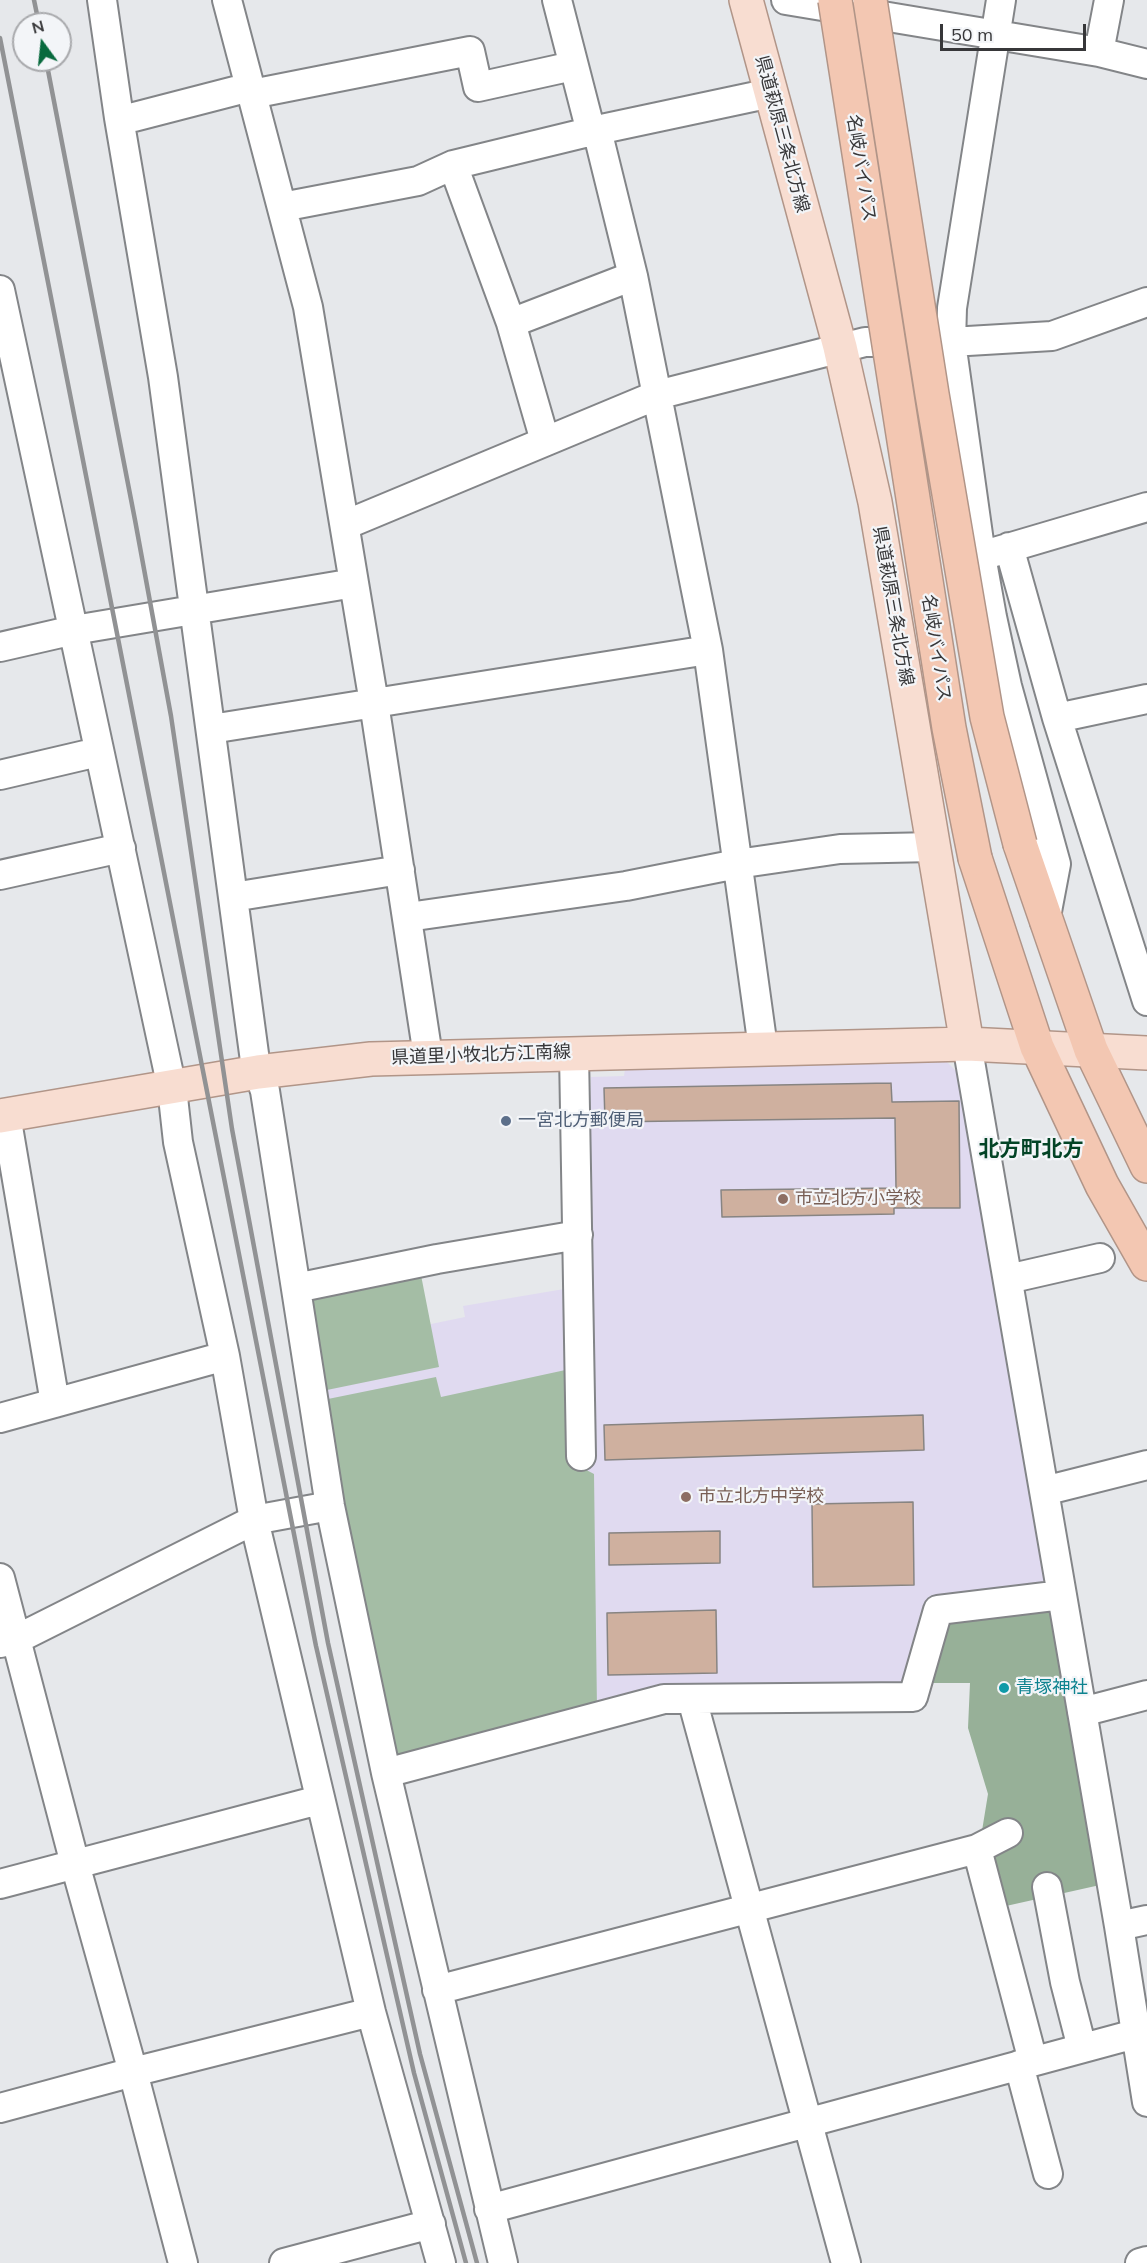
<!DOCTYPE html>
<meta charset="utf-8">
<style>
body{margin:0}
#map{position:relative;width:1147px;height:2263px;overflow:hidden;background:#e6e8eb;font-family:Mulish,sans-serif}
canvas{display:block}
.north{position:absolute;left:12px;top:12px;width:60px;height:60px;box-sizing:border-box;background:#f3f5f8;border:2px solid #a8a9ac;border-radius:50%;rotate:345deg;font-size:16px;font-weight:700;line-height:24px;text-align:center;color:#373739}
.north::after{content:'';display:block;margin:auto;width:21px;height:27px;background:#086a3e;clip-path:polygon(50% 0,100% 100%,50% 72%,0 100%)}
.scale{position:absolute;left:940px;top:24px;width:146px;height:27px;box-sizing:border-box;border:3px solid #373739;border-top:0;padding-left:8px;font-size:18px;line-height:21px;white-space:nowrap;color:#373739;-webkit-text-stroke:4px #f3f5f8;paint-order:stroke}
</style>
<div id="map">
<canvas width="1147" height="2263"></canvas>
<div class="north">N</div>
<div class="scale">50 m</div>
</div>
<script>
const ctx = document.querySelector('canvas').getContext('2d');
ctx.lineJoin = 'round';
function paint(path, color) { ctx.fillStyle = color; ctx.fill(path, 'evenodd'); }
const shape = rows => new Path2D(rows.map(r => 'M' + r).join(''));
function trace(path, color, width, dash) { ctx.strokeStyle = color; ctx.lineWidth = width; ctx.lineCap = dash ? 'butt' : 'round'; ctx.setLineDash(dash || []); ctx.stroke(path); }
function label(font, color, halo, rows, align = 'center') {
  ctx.font = font + ' Mulish,"Noto Sans JP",sans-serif'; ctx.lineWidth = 4.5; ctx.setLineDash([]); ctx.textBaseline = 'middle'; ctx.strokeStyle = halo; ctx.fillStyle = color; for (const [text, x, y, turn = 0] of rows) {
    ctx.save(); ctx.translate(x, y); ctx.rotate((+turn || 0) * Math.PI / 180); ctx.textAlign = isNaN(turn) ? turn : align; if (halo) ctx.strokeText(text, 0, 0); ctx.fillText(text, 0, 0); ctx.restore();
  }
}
const education = shape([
 [947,1062,957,1072,1047,1589,907,1688,663,1693,399,1764,305,1294,431,1324,465,1317,463,1306,588,1285,584,1113,590,1112,591,1077,624,1076,625,1069]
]);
const green = shape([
 [420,1270,439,1367,322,1391,305,1294],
 [570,1369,573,1463,594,1474,597,1710,392,1759,323,1400,436,1377,441,1397]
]);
const forest = shape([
 [1050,1606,1100,1885,997,1908,980,1843,988,1794,968,1728,970,1683,926,1683,942,1622]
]);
const building = shape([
 [891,1083,892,1102,959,1101,960,1208,894,1208,894,1214,722,1217,721,1190,896,1188,895,1118,605,1122,604,1088,891,1083],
 [923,1415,924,1450,605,1460,604,1425,923,1415],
 [913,1502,914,1585,813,1587,812,1504,913,1502],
 [720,1531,720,1563,609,1565,609,1533,720,1531],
 [716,1610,717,1673,608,1675,607,1613,716,1610]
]);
const minor = shape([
 [102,0,119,118,163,377,255,1061,265,1091,330,1506,386,1773,503,2263],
 [227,0,308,307,374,703,428,1056],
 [557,0,591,132],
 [786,0,1099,52,1147,64],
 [1001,0,952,308,951,342,981,556,992,617,1007,686,1056,864,1045,922],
 [1099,52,1109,0],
 [252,94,470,51,478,87,573,66],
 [119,118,134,117,250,87],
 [597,130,633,276,708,650,763,1048],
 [453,165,511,323,545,441],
 [282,207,418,181,453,165,597,130,771,93],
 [0,290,172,1088,178,1142,225,1356,254,1520,371,2012,441,2263],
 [511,323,633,276],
 [345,525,657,395,865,342,951,342,1052,336,1147,302],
 [1009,547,1057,718,1147,1001],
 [991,553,1147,507],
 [0,647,74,630,354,583],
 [1057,718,1147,699],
 [211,729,708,650],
 [0,775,98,752],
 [0,875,121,848],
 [233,897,400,870],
 [408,917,626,886,737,864,840,849,934,847],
 [967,1044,1119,1926,1147,2102],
 [574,1053,581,1456],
 [6,1115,55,1403],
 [1008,1279,1100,1258],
 [296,1288,437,1259,578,1235],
 [0,1418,225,1356],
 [1044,1491,1147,1465],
 [0,1578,75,1864,133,2072,183,2263],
 [0,1643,17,1639,254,1520,330,1506],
 [692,1699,846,2263],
 [1082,1712,1147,1695],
 [386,1773,664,1699,913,1697,938,1610,1062,1595],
 [977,1849,1008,1833],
 [0,1884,319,1800],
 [1047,1887,1065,1982,1082,2048],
 [1119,1926,1147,1920],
 [437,1990,977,1849,1033,2061],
 [1019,2065,1048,2174],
 [0,2108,133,2072,371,2012],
 [489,2209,1135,2034],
 [284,2263,431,2224],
 [1140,2263,1147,2261]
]);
const major = shape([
 [746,0,840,347,875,502,967,1044],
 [0,1116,258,1072,371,1059,967,1044,1147,1053]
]);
const highway = shape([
 [1020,844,1091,1050,1147,1166],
 [975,858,1037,1047,1102,1185,1147,1264]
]);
const rail = shape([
 [34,0,39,24],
 [0,38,316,1646,414,2073,466,2263],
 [46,60,135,520,171,716,232,1129,328,1643,420,2054,477,2263]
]);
const highwayBridge = shape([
 [835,0,949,728,975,858],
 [870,0,932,394,987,717,1020,844]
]);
const markers = [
 [506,1121,6,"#5c6f8a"],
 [783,1199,6,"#8d6e63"],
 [686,1497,6,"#8d6e63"],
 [1004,1688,6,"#0f9aa8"]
];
const streetNames = [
 ["県道萩原三条北方線",782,134,75],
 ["名岐バイパス",861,168,81],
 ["県道萩原三条北方線",893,606,80],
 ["名岐バイパス",936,648,81],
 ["県道里小牧北方江南線",481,1055,-2]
];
const serviceNames = [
 ["一宮北方郵便局",518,1121]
];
const educationNames = [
 ["市立北方小学校",795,1199],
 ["市立北方中学校",698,1497]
];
const cultureNames = [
 ["青塚神社",1016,1688]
];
const quarterNames = [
 ["北方町北方",1031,1150]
];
paint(education, '#e0daf0');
paint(green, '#a4bda5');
paint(forest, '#97b098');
paint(building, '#cfb09f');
trace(building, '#878482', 1.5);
trace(minor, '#838588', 32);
trace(major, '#b19588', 36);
trace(highway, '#b19588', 36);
trace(minor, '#fff', 28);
trace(major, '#f8ddd1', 33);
trace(highway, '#f3c7b2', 33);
trace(rail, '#919294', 4.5);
trace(highwayBridge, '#b19588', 36, []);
trace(highwayBridge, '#f3c7b2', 33);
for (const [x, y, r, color] of markers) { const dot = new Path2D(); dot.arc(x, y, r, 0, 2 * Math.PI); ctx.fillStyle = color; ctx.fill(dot); trace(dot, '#f3f5f8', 2); }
label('18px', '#373739', '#f3f5f8', streetNames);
label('18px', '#4e5e75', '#f3f5f8', serviceNames, 'left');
label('18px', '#785e54', '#f3f5f8', educationNames, 'left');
label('18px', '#0d838f', '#f3f5f8', cultureNames, 'left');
label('bold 21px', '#034426', '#f3f5f8', quarterNames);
</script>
